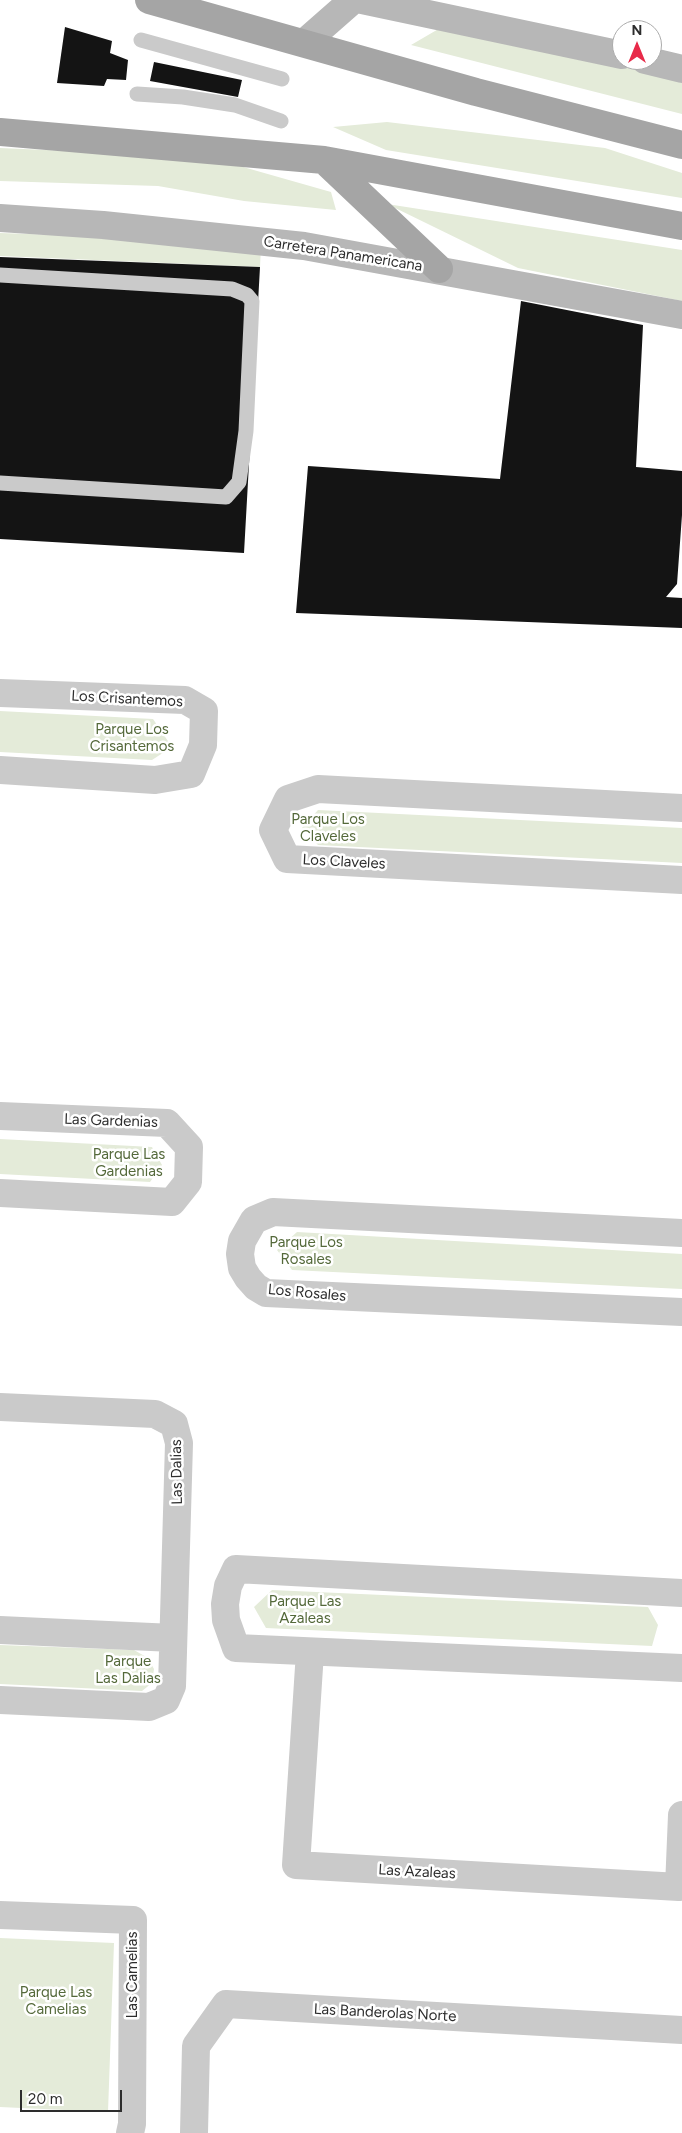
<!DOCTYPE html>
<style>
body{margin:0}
#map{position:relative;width:682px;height:2133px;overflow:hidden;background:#fff;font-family:Figtree,sans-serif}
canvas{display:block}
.north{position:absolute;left:612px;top:20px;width:50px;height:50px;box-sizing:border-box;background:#fff;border:1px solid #ababab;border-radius:50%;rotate:0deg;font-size:14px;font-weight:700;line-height:20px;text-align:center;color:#2d2d2d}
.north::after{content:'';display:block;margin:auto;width:18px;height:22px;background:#e82a49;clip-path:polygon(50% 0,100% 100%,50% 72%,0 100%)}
.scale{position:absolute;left:20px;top:2090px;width:102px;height:22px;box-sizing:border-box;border:2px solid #2d2d2d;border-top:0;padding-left:6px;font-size:15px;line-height:18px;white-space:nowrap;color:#2d2d2d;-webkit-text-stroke:4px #fff;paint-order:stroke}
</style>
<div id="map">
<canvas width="682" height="2133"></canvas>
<div class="north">N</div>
<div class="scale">20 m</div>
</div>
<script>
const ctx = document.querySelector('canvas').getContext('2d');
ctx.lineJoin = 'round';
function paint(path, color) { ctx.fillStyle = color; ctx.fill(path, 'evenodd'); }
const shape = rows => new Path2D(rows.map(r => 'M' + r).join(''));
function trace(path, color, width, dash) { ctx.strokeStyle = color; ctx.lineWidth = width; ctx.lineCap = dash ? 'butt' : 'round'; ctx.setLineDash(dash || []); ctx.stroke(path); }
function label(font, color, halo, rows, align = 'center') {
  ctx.font = font + ' Figtree,sans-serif'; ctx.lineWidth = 5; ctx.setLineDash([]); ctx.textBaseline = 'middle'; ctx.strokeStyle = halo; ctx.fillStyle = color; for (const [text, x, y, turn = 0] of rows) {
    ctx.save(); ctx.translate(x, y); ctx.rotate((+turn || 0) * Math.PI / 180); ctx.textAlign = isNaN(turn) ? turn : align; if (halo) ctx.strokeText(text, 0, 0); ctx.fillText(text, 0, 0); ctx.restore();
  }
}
const green = shape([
 [447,24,682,78,682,114,411,45],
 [387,122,605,148,682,173,682,198,386,150,333,127],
 [0,148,208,157,331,192,336,210,244,201,158,186,0,181],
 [387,204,682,250,682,301,518,268],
 [0,233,202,240,261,247,260,267,0,256],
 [0,711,153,719,172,747,152,760,0,752],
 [318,810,682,828,682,863,318,845,302,828],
 [0,1139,152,1147,162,1165,150,1182,0,1174],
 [297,1232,682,1254,682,1289,292,1270,277,1250],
 [272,1590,648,1607,658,1625,652,1646,266,1628,254,1607],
 [0,1645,134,1650,148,1658,154,1669,152,1683,142,1691,0,1684],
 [0,1938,114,1943,108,2112,0,2107]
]);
const building = shape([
 [65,27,112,41,110,53,128,60,126,80,107,79,104,86,57,83],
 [154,62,242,80,238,97,150,81],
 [0,257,260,267,244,553,0,539],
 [521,301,643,325,636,467,682,471,682,515,677,584,666,597,682,598,682,628,296,613,308,466,500,479]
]);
const lane = shape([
 [141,40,282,79],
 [137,94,183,97,235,105,281,121],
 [0,275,232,289,247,295,252,301,246,431,239,482,226,497,0,483]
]);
const street = shape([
 [0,693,185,700,204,711,203,745,191,774,155,780,0,770],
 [682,808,318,789,288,799,273,830,287,859,682,880],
 [0,1116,167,1123,189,1147,188,1182,172,1202,0,1193],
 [682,1233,273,1212,254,1220,242,1241,240,1254,242,1268,248,1278,256,1287,266,1293,682,1312],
 [0,1407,155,1414,174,1424,179,1443,172,1686,166,1700,149,1707,0,1700],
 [682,1593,236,1569,228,1586,225,1604,226,1620,236,1648,682,1668],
 [0,1630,173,1638],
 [310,1652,296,1865,679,1887,682,1815],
 [0,1915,133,1920,132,2124,130,2133],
 [194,2133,196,2046,226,2004,682,2030]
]);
const secondary = shape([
 [362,0,622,55],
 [304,43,353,0],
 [645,60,682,69],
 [0,218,103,225,304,246,682,315]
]);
const primary = shape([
 [149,0,476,92,682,145],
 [0,132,324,160,682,226],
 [324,160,439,269]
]);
const streetNames = [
 ["Carretera Panamericana",343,254,9],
 ["Los Crisantemos",127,699,3],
 ["Los Claveles",344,862,3],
 ["Las Gardenias",111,1121,2],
 ["Los Rosales",307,1293,5],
 ["Las Dalias",177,1472,-91],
 ["Las Azaleas",417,1872,3],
 ["Las Camelias",133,1975,-90],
 ["Las Banderolas Norte",385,2013,3]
];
const parkNames = [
 ["Parque Los",132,730],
 ["Crisantemos",132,747],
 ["Parque Los",328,820],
 ["Claveles",328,837],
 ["Parque Las",129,1155],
 ["Gardenias",129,1172],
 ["Parque Los",306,1243],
 ["Rosales",306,1260],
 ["Parque Las",305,1602],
 ["Azaleas",305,1619],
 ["Parque",128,1662],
 ["Las Dalias",128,1679],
 ["Parque Las",56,1993],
 ["Camelias",56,2010]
];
paint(green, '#e4ebd9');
paint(building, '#141414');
trace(lane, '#cacaca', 15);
trace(street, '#cacaca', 28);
trace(secondary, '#b7b7b7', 28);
trace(primary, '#a5a5a5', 28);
label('15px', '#2d2d2d', '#fff', streetNames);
label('15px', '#54693a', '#fff', parkNames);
</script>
